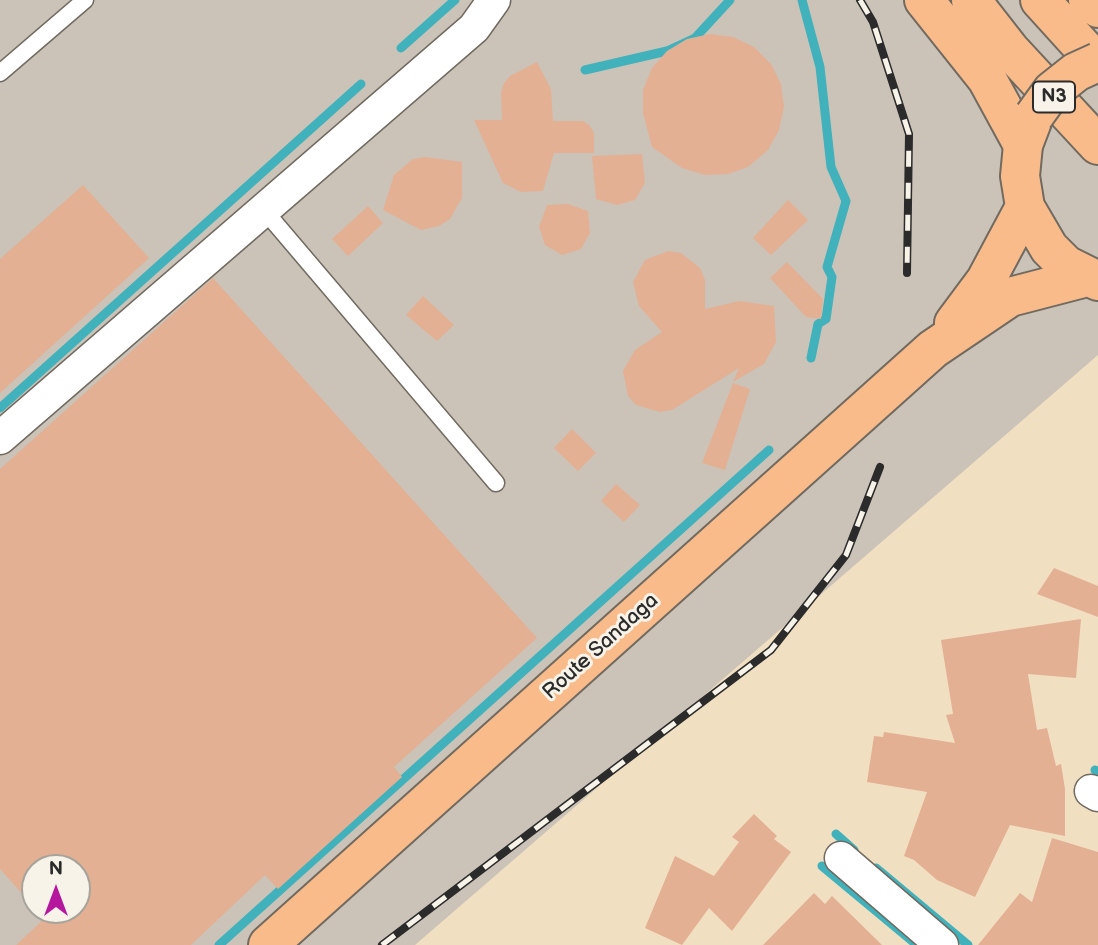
<!DOCTYPE html>
<style>
body{margin:0}
#map{position:relative;width:1098px;height:945px;overflow:hidden;background:#f1dfc1;font-family:"Balsamiq Sans",sans-serif}
canvas{display:block}
.north{position:absolute;left:21px;top:854px;width:70px;height:70px;box-sizing:border-box;background:#f7f3e8;border:2px solid #a5a39c;border-radius:50%;rotate:0deg;font-size:19px;font-weight:700;line-height:28px;text-align:center;color:#2b2b2b}
.north::after{content:'';display:block;margin:auto;width:24px;height:32px;background:#b5179e;clip-path:polygon(50% 0,100% 100%,50% 72%,0 100%)}
</style>
<div id="map">
<canvas width="1098" height="945"></canvas>
<div class="north">N</div>
</div>
<script>
const ctx = document.querySelector('canvas').getContext('2d');
ctx.lineJoin = 'round';
function paint(path, color) { ctx.fillStyle = color; ctx.fill(path, 'evenodd'); }
const shape = rows => new Path2D(rows.map(r => 'M' + r).join(''));
function trace(path, color, width, dash) { ctx.strokeStyle = color; ctx.lineWidth = width; ctx.lineCap = dash ? 'butt' : 'round'; ctx.setLineDash(dash || []); ctx.stroke(path); }
function label(font, color, halo, rows, align = 'center') {
  ctx.font = font + ' "Balsamiq Sans",sans-serif'; ctx.lineWidth = 6; ctx.setLineDash([]); ctx.textBaseline = 'middle'; ctx.strokeStyle = halo; ctx.fillStyle = color; for (const [text, x, y, turn = 0] of rows) {
    ctx.save(); ctx.translate(x, y); ctx.rotate((+turn || 0) * Math.PI / 180); ctx.textAlign = isNaN(turn) ? turn : align; if (halo) ctx.strokeText(text, 0, 0); ctx.fillText(text, 0, 0); ctx.restore();
  }
}
const industrial = shape([
 [0,0,1098,0,1098,355,415,945,0,945],
 [35,868,77,868,77,910,35,910]
]);
const stream = shape([
 [802,0,820,67,831,167,846,201,827,267,832,277,826,319,818,324,811,358],
 [401,48,455,0],
 [585,70,667,51,695,38,730,0],
 [0,408,361,84],
 [1095,770,1098,772],
 [836,834,854,850],
 [822,866,917,945],
 [876,868,968,945],
 [219,945,769,450]
]);
const building = shape([
 [710,34,733,37,754,47,771,64,781,84,784,107,779,130,768,150,748,167,728,174,705,175,682,168,652,147,643,113,643,90,652,68,667,51,687,39],
 [537,62,551,89,553,121,583,121,590,126,594,133,594,153,554,153,543,191,521,192,503,183,474,120,502,120,501,93,504,83,510,76],
 [642,154,645,183,635,200,617,205,596,199,592,156],
 [425,157,462,162,462,198,450,219,439,226,421,230,383,210,394,175,413,159],
 [83,185,149,258,0,393,0,259],
 [788,200,808,220,771,255,753,238],
 [568,204,588,211,590,233,581,249,562,255,545,245,539,227,547,205],
 [368,206,383,223,348,256,332,239],
 [668,251,681,253,700,268,705,280,705,309,739,301,774,306,776,342,764,364,733,382,739,368,672,410,660,412,636,405,628,396,623,371,635,350,662,332,639,306,633,282,645,260],
 [787,262,823,299,821,319,806,317,770,278],
 [213,278,537,638,394,767,402,777,278,889,265,875,191,945,16,945,44,919,37,910,77,910,77,868,35,868,35,908,0,869,0,469],
 [423,296,454,325,437,341,406,315],
 [733,383,750,389,725,470,702,463],
 [572,429,596,453,578,471,554,448],
 [616,484,640,505,624,522,601,501],
 [1054,568,1098,586,1098,617,1037,594],
 [1081,619,1076,678,1028,674,1037,730,1047,728,1056,766,1061,764,1065,789,1065,836,1010,825,975,897,937,880,914,860,904,856,927,792,867,782,874,736,883,737,884,732,955,743,946,715,953,714,941,640],
 [754,814,777,836,774,839,791,852,732,931,709,908,682,945,645,928,675,856,714,876,739,842,732,837],
 [1052,838,1098,852,1098,945,978,945,1020,893,1032,902],
 [814,893,825,904,832,896,882,945,763,945]
]);
const lane = shape([
 [0,73,85,0],
 [264,210,496,483]
]);
const street = shape([
 [0,438,474,28,494,0],
 [1091,791,1098,795],
 [841,858,942,945]
]);
const primary = shape([
 [1034,116,1023,145,1020,176,1025,207,1049,248,1066,265,1098,281],
 [954,323,986,280,1025,207],
 [268,945,933,349,1010,297,1087,277]
]);
const highway = shape([
 [924,0,987,79,1023,145],
 [971,0,1010,50,1098,145],
 [1040,0,1098,64],
 [1088,0,1098,8]
]);
const rail = shape([
 [860,0,873,22,909,134,907,273],
 [382,945,771,650,846,555,880,467]
]);
const primaryBridge = shape([
 [1034,116,1052,91,1076,72,1098,62]
]);
const shields = [
 [1054,97,42]
];
const shieldNames = [
 ["N3",1054,97]
];
const streetNames = [
 ["Route Sandaga",601,647,-42]
];
paint(industrial, '#cbc3b8');
trace(stream, '#41b1bb', 9);
paint(building, '#e4b093');
trace(lane, '#706a60', 19);
trace(street, '#706a60', 35);
trace(primary, '#706a60', 42);
trace(highway, '#706a60', 42);
trace(lane, '#fff', 16);
trace(street, '#fff', 32);
trace(primary, '#fabb8b', 38);
trace(highway, '#fabb8b', 38);
trace(rail, '#2b2b2b', 8);
trace(rail, '#f7f3e8', 5, [16]);
trace(primaryBridge, '#706a60', 42, []);
trace(primaryBridge, '#fabb8b', 38);
for (const [x, y, w] of shields) { const box = new Path2D(); box.roundRect(x - w / 2, y - 15.5, w, 31, 5); ctx.fillStyle = '#f7f3e8'; ctx.fill(box); trace(box, '#2b2b2b', 2); }
label('bold 19px', '#2b2b2b', null, shieldNames);
label('21px', '#2b2b2b', '#f7f3e8', streetNames);
</script>
